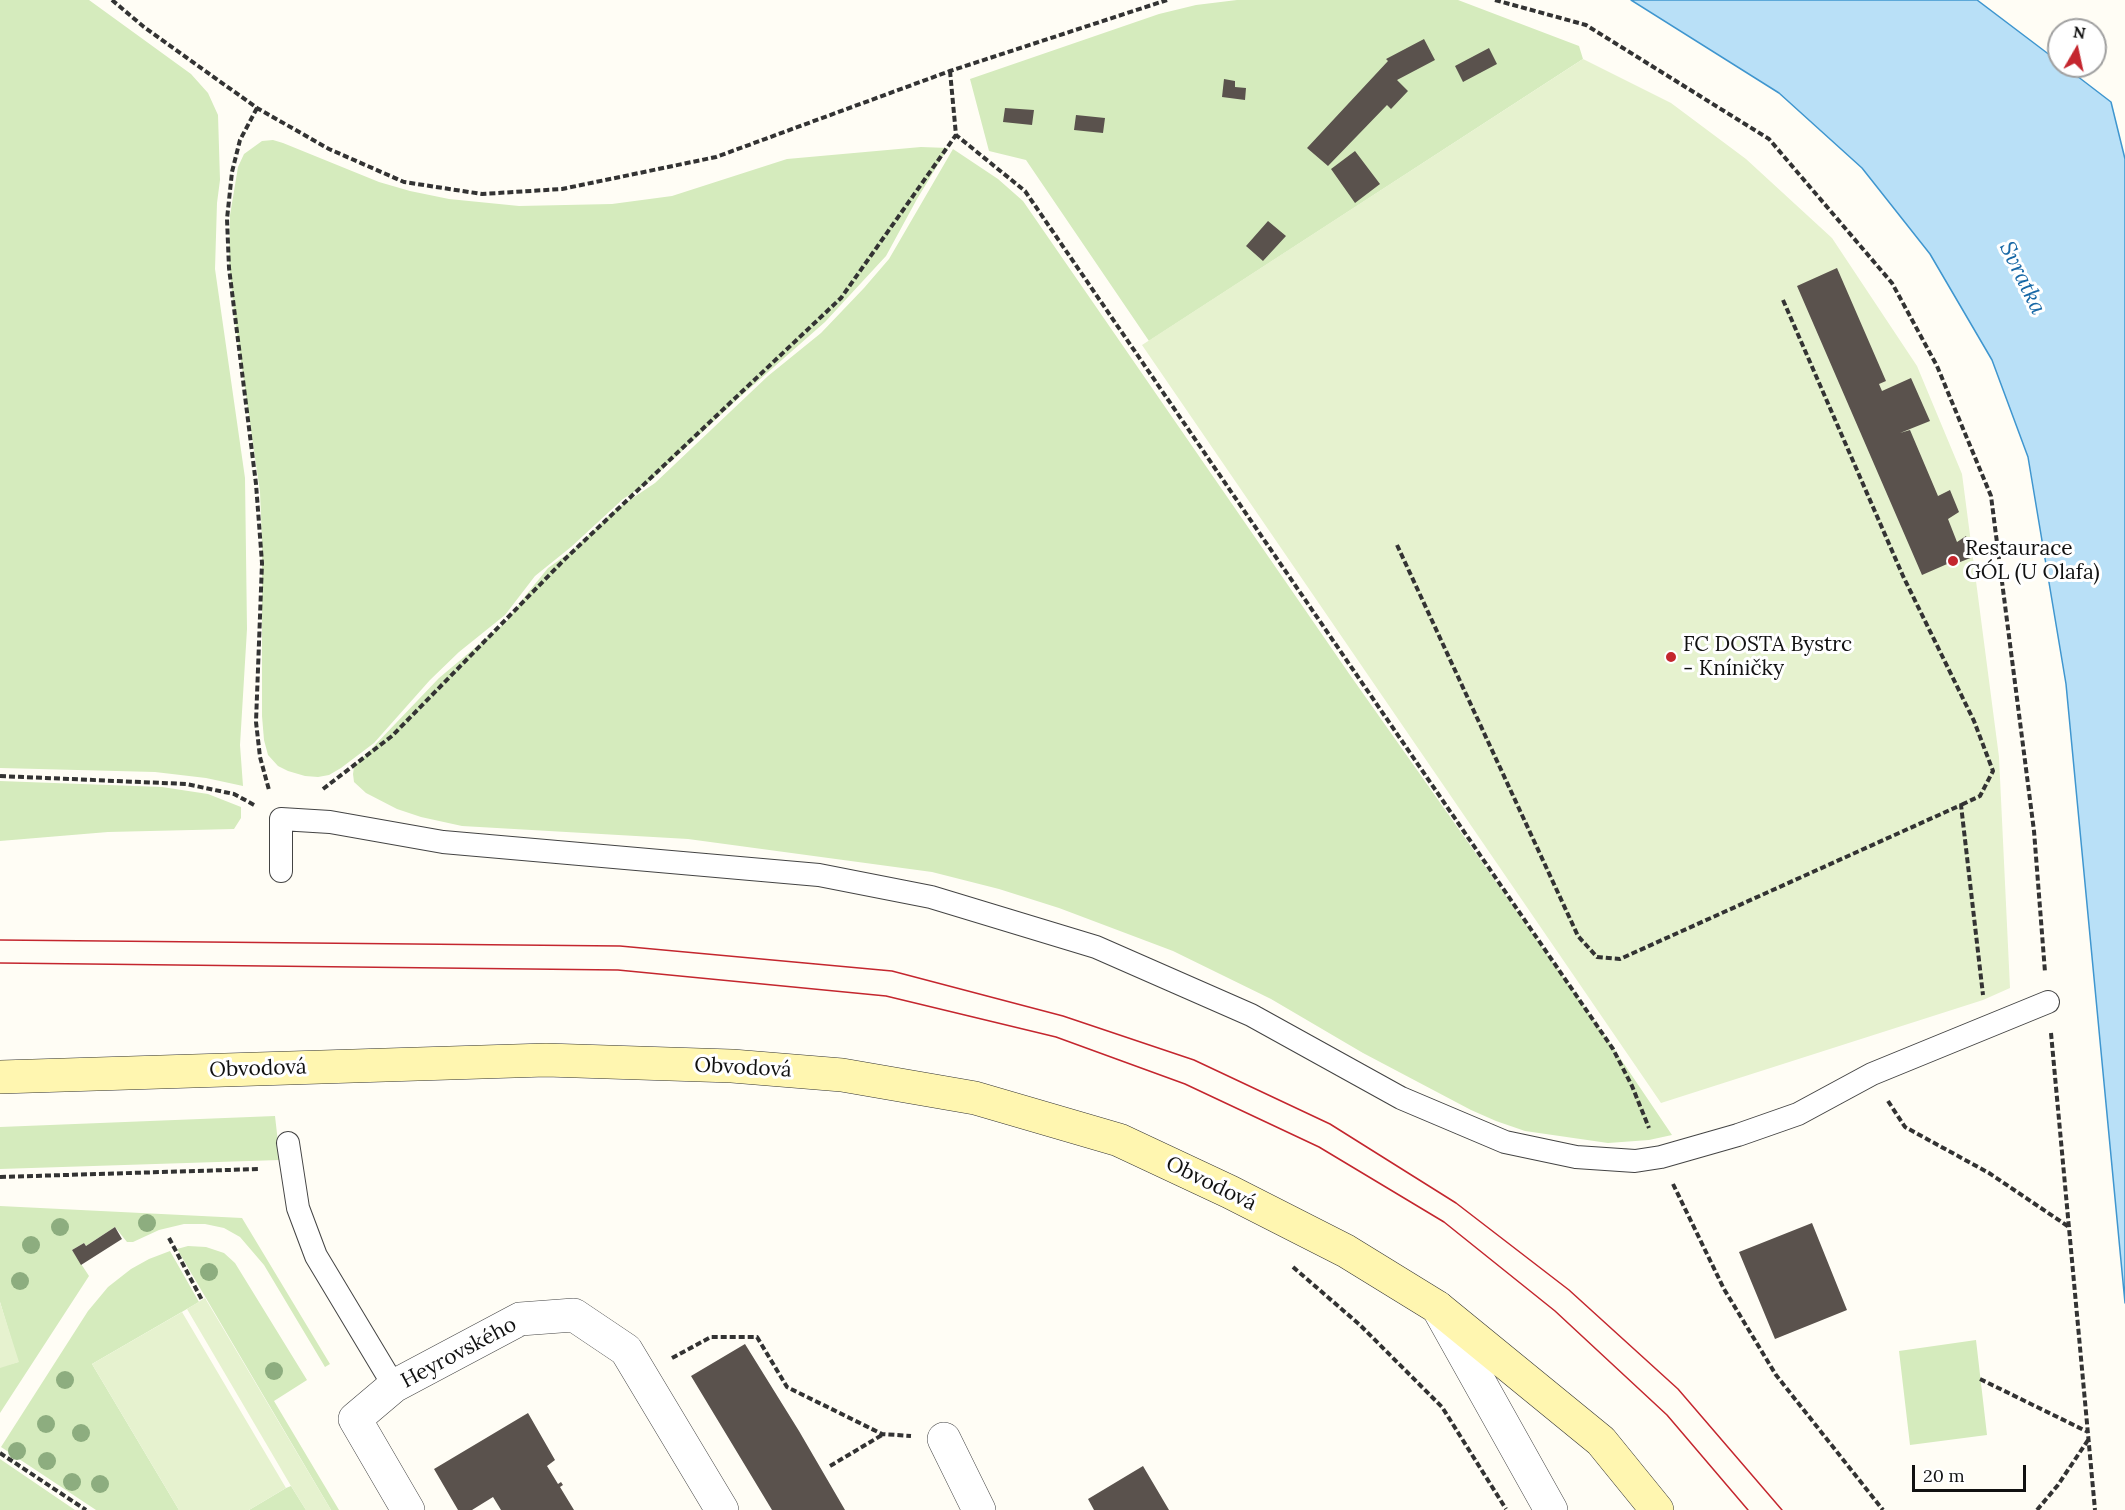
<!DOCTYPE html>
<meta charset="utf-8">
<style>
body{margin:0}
#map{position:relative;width:2125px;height:1510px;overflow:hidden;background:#fffdf5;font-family:Lora,serif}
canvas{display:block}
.north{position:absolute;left:2047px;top:18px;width:60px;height:60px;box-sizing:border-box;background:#fff;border:2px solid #a0a0a0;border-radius:50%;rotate:9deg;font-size:16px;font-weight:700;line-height:24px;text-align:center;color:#111}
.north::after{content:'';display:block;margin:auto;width:21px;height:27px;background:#c4262e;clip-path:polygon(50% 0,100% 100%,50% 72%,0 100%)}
.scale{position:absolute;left:1912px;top:1465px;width:114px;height:27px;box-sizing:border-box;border:3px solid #111;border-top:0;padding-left:8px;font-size:18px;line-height:21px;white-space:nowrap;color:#111;-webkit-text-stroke:4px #fff;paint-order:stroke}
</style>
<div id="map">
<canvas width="2125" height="1510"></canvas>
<div class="north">N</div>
<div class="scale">20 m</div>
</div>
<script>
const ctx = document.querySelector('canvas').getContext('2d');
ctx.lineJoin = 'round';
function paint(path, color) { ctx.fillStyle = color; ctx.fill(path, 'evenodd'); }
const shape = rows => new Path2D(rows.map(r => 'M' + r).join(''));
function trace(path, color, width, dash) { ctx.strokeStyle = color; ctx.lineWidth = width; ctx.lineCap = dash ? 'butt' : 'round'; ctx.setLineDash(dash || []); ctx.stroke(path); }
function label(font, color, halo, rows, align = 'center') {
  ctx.font = font + ' Lora,serif'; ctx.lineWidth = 6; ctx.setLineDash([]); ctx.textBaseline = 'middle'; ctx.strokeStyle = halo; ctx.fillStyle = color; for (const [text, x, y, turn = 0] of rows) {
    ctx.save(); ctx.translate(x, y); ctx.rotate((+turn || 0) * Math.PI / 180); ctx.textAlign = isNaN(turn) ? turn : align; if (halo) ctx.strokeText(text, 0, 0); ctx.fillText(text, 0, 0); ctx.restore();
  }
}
const green = shape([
 [0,0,89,0,191,74,208,93,218,115,220,180,217,203,215,269,245,478,247,629,240,745,243,786,206,778,155,772,0,768],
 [1237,0,1458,0,1579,46,1583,59,1149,341,1026,160,989,151,970,79,1159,14,1196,5],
 [273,140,283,143,379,182,410,191,449,199,519,206,612,204,672,196,787,159,921,147,948,148,917,199,886,256,825,322,741,396,649,482,623,499,571,547,535,576,505,615,459,652,430,680,374,743,341,768,329,775,318,777,305,776,288,771,278,766,268,755,264,740,262,716,262,542,260,492,234,313,229,262,230,215,238,167,244,154,262,141],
 [953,149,998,179,1023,201,1350,675,1616,1052,1672,1135,1649,1140,1608,1143,1525,1131,1496,1121,1471,1110,1363,1053,1271,999,1173,951,1059,908,999,889,932,872,688,839,462,826,421,817,397,809,366,793,354,782,353,774,354,767,439,678,507,621,526,595,548,568,573,550,615,510,655,483,768,376,821,333,864,288,889,259],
 [0,781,162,787,208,794,241,807,241,818,234,829,108,832,0,841],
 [275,1116,280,1160,0,1169,0,1127],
 [0,1206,242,1218,330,1364,325,1367,264,1265,240,1237,224,1228,205,1224,184,1224,159,1230,133,1242,127,1242,115,1227,86,1246,84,1243,72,1250,89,1276,0,1413,0,1367,18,1362,0,1302],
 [188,1246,206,1247,224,1253,235,1263,307,1380,274,1401,339,1510,331,1510,177,1249],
 [170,1251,199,1302,92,1364,179,1510,96,1510,1,1447,88,1311,108,1287,131,1269,149,1259],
 [1976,1340,1987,1435,1910,1445,1899,1351],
 [0,1459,75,1510,0,1510],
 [291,1486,306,1510,249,1510,286,1488]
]);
const pitch = shape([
 [1583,59,1671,103,1746,159,1832,238,1917,366,1962,474,1999,757,2010,988,1983,1000,1661,1103,1142,345],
 [205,1298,331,1510,306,1510,291,1486,187,1309],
 [0,1302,19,1362,0,1368],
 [182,1312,286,1488,249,1510,179,1510,92,1364]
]);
const water = shape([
 [1631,0,1977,0,2059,62,2059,66,2064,66,2111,102,2125,159,2125,1303,2066,684,2028,457,1992,360,1930,254,1862,168,1779,93,1631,0]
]);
const building = shape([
 [1424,39,1435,60,1397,80,1408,91,1391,109,1387,105,1328,166,1307,148,1388,61,1386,59],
 [1489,48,1497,64,1463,82,1455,66],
 [1224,79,1235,81,1235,87,1246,88,1245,100,1222,97],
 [1005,108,1034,110,1032,125,1003,122],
 [1076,115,1105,118,1103,133,1074,130],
 [1355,151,1380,184,1355,203,1331,169],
 [1268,221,1286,236,1263,261,1246,246],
 [1837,268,1886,381,1879,384,1882,391,1911,378,1930,421,1900,433,1910,430,1938,496,1950,490,1959,512,1948,519,1957,542,1966,536,1973,557,1955,564,1954,561,1922,575,1797,286],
 [1812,1223,1847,1310,1775,1339,1739,1252],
 [115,1227,122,1239,81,1265,72,1250,84,1243,86,1246],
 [745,1344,799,1431,845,1510,772,1510,691,1376],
 [528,1413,555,1460,547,1466,558,1484,561,1482,563,1485,560,1487,574,1510,501,1510,493,1497,472,1510,458,1510,434,1469],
 [1143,1466,1169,1510,1094,1510,1088,1499]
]);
const path = shape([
 [112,0,144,27,257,108,329,149,404,182,482,194,562,189,716,157,950,71,1167,0],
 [1495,0,1586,25,1769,139,1892,283,1937,366,1991,496,2034,831,2045,972],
 [950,71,956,135,1025,191,1613,1049,1632,1086,1649,1128],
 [257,108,240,140,232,172,227,219,229,268,256,484,262,563,256,722,260,757,269,790],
 [1783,300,1903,576,1974,721,1993,771,1980,796,1961,805],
 [1397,545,1578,936,1597,957,1620,959,1961,805,1983,995],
 [0,776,186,784,234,794,256,806],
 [323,789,392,736,565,559,841,298,956,135],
 [2051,1033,2095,1510],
 [1888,1101,1905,1127,1989,1173,2069,1227],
 [0,1177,260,1169],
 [1673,1184,1724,1289,1776,1375,1883,1510],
 [169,1238,202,1300],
 [1293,1267,1360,1325,1442,1407,1506,1509],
 [672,1358,711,1337,757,1337,787,1387,882,1434,911,1436],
 [1980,1379,2088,1432],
 [0,1453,86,1510],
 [830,1466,882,1435],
 [2037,1510,2058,1485,2088,1440]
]);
const lane = shape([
 [281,871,281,819,330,822,443,842,819,875,931,897,1096,947,1251,1015,1401,1098,1505,1142,1576,1157,1635,1161,1661,1157,1738,1135,1798,1114,1872,1074,2048,1002],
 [288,1143,298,1208,316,1256,394,1386]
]);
const street = shape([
 [1438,1308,1551,1510],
 [944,1439,979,1510],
 [408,1510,355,1419,394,1386,520,1319,574,1315,626,1350,722,1510]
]);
const secondary = shape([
 [0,1077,546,1060,732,1066,842,1075,975,1098,1119,1140,1230,1192,1346,1251,1437,1307,1601,1441,1657,1510]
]);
const tram = shape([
 [0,940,620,946,892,971,1063,1016,1194,1060,1330,1124,1456,1203,1569,1290,1678,1389,1782,1510],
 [0,963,618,970,886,996,1056,1037,1185,1084,1319,1147,1444,1222,1555,1311,1667,1415,1748,1510]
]);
const trees = [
 [147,1223],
 [60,1227],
 [31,1245],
 [209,1272],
 [20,1281],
 [274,1371],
 [65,1380],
 [46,1424],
 [81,1433],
 [17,1451],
 [47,1461],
 [72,1482],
 [100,1484]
];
const markers = [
 [1953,561,6,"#c4262e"],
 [1671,657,6,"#c4262e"]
];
const poiNames = [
 ["Restaurace",1965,549],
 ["GÓL (U Olafa)",1965,573],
 ["FC DOSTA Bystrc",1683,645],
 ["- Kníničky",1683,669]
];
const streetNames = [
 ["Obvodová",743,1068,3],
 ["Obvodová",258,1069,-2],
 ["Obvodová",1211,1184,26],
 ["Heyrovského",459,1353,-28]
];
const waterNames = [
 ["Svratka",2022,278,64]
];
paint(green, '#d5ebbd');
paint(pitch, '#e6f2cf');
paint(water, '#b9e0f7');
trace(water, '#3f96cf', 1.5);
paint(building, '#5a524d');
trace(lane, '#444', 24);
trace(street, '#444', 34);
trace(secondary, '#333', 34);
trace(path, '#333', 4, [6, 3]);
trace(lane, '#fff', 22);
trace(street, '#fff', 33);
trace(secondary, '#fff6b0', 33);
trace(tram, '#c4262e', 1.5);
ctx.fillStyle = '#8dad7f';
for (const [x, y] of trees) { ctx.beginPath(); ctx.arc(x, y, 9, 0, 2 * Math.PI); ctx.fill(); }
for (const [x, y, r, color] of markers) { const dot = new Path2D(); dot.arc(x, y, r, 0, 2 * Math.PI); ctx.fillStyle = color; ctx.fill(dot); trace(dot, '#fff', 2); }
label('21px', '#111', '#fff', poiNames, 'left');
label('21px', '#111', '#fff', streetNames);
label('italic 22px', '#1768a6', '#fff', waterNames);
</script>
